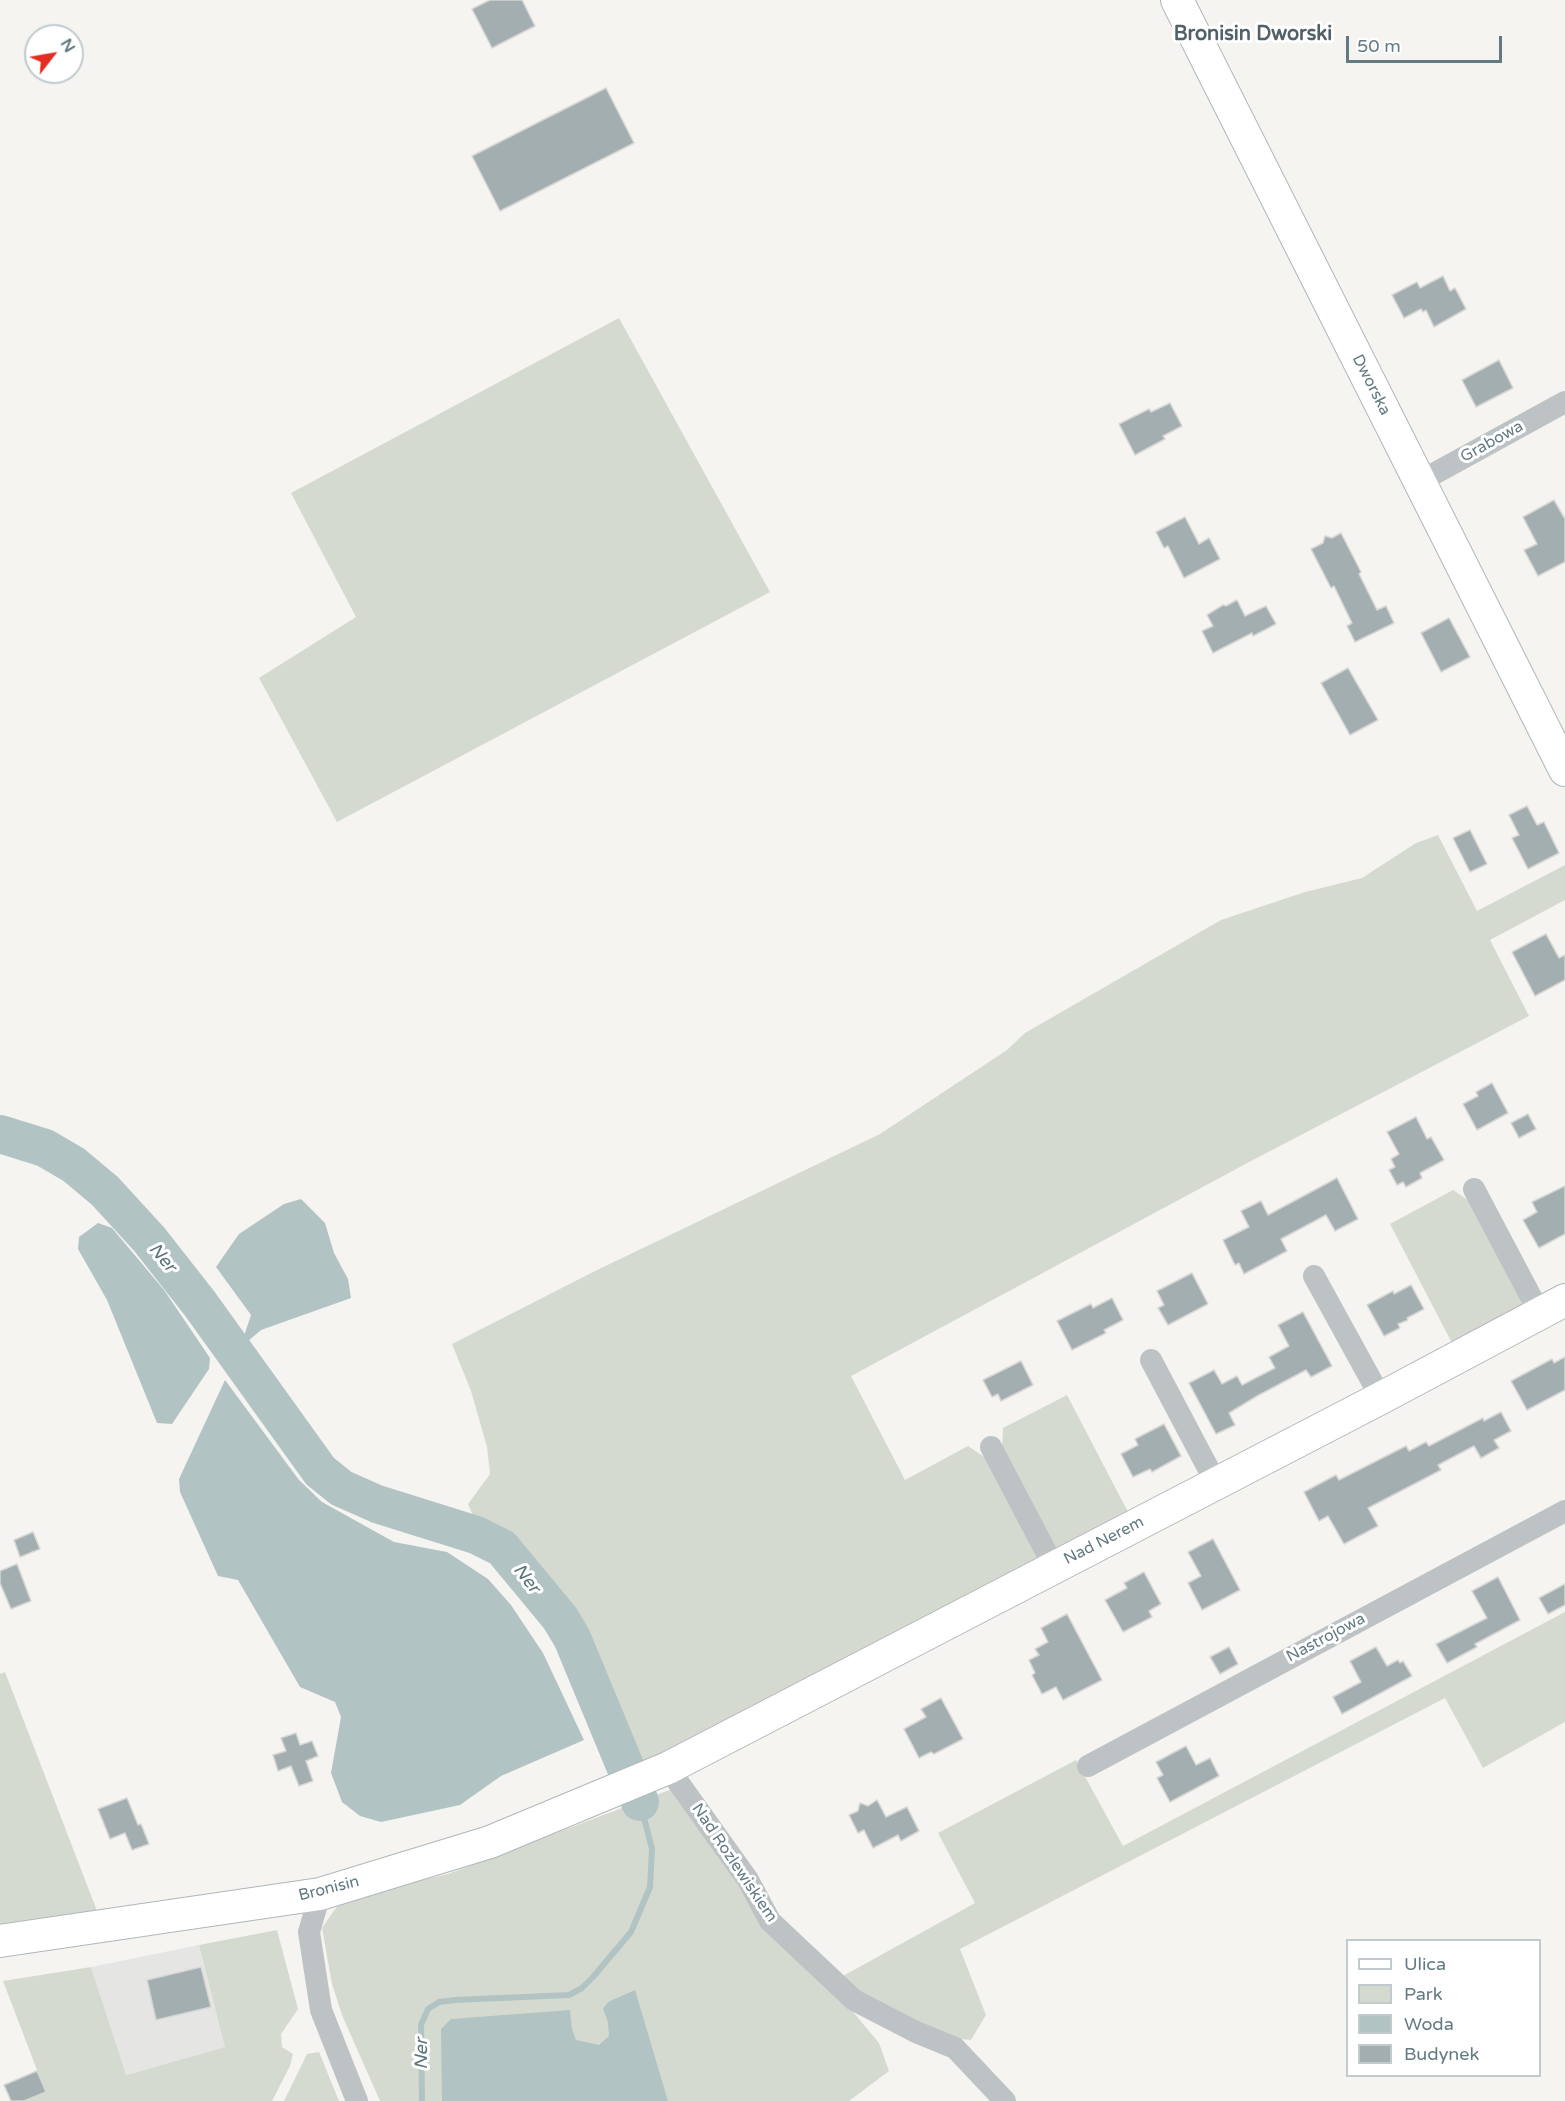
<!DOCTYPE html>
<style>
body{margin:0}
#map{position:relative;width:1565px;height:2101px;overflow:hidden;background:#f5f4f1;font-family:"Varela Round",sans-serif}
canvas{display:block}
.legend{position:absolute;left:1346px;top:1939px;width:195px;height:138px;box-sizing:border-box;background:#fff;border:2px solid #c1cacd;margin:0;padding:8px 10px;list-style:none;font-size:18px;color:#637a82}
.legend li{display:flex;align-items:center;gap:12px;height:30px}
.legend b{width:30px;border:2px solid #c1cacd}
.north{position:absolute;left:24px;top:24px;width:60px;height:60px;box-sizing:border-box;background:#fff;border:2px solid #c1cacd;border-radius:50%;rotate:59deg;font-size:16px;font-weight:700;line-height:24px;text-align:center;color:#637a82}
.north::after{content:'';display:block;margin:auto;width:21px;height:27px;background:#e42c22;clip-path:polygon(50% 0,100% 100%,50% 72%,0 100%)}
.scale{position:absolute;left:1346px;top:36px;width:156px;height:27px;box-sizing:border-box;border:3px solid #637a82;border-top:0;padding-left:8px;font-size:18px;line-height:21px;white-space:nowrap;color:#637a82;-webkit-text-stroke:4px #fff;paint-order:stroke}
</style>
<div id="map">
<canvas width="1565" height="2101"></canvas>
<ul class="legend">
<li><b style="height:8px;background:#fff"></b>Ulica</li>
<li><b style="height:16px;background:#d5dad0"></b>Park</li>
<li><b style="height:16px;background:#b2c3c4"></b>Woda</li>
<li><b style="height:16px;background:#a2aeb0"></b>Budynek</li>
</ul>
<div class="north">N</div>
<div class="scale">50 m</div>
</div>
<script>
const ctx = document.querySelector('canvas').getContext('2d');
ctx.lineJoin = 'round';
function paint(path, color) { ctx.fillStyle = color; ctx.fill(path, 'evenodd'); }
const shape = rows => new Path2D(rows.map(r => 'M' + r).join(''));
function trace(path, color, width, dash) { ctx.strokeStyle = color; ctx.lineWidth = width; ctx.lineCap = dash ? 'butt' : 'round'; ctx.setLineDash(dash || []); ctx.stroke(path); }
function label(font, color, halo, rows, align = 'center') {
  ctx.font = font + ' "Varela Round",sans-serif'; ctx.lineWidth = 6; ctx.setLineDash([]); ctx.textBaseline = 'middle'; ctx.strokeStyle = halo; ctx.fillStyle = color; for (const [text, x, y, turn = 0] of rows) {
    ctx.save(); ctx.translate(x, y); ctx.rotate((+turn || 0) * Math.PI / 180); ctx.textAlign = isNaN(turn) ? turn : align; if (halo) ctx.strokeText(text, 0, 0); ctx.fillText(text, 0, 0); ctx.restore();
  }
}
const built = shape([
 [199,1945,226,2047,125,2075,91,1967]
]);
const green = shape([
 [619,318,770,592,337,822,259,678,356,617,291,493],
 [1438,835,1477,911,1565,865,1565,900,1490,940,1529,1016,1253,1160,851,1376,905,1480,968,1446,986,1458,1039,1558,800,1682,683,1751,633,1767,578,1630,539,1583,475,1520,468,1504,490,1474,487,1447,471,1391,452,1344,593,1272,880,1134,1007,1050,1025,1033,1221,920,1305,892,1362,878,1416,843],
 [1453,1190,1471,1202,1525,1305,1452,1343,1390,1224],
 [1067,1395,1128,1512,1055,1549,1002,1446,1003,1428],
 [1565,1612,1565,1722,1483,1768,1445,1698,960,1949,986,2015,971,2040,943,2037,869,2000,843,1976,975,1903,938,1833,1076,1760,1123,1846],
 [5,1672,99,1916,0,1933,0,1674],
 [672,1789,720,1853,879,2043,889,2071,849,2101,380,2101,342,2015,332,1984,322,1928,342,1899,448,1874],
 [277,1930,298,2009,281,2034,282,2047,293,2054,290,2066,272,2101,23,2101,45,2091,3,1981,91,1967,126,2075,225,2047,199,1945],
 [319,2052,339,2101,284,2101,307,2054]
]);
const water = shape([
 [301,1199,325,1223,334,1253,348,1279,351,1298,261,1330,247,1342,244,1336,251,1315,216,1267,239,1234,284,1204],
 [98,1223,112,1228,164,1290,210,1358,209,1369,172,1424,157,1423,107,1300,78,1249,79,1237],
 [225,1380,299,1480,322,1502,394,1542,447,1552,488,1579,511,1605,543,1653,584,1740,501,1776,460,1805,381,1822,360,1816,342,1802,331,1773,341,1717,335,1702,300,1687,238,1580,218,1576,180,1492,179,1479],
 [635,1990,668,2101,442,2101,441,2029,451,2019,570,2010,572,2029,576,2040,599,2045,609,2036,608,2022,603,2009,608,2002]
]);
const stream = shape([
 [422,2101,421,2025,428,2009,439,2002,455,2000,569,1995,582,1988,593,1977,631,1932,650,1887,652,1849,640,1802]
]);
const river = shape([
 [0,1134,45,1148,74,1165,105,1191,149,1239,200,1304,320,1471,341,1488,377,1504,476,1535,502,1548,560,1618,572,1638,640,1802]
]);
const building = shape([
 [490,0,522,0,535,26,492,48,472,9,490,0],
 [606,88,634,143,500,211,472,156,606,88],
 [1443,276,1450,291,1455,288,1466,309,1434,327,1426,310,1423,312,1421,309,1404,318,1392,295,1417,282,1420,288,1443,276],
 [1499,360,1513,388,1476,407,1462,380,1499,360],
 [1170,403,1182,426,1163,436,1165,439,1135,455,1119,424,1149,409,1151,412,1170,403],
 [1554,500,1565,519,1565,562,1538,576,1524,550,1537,544,1523,517,1554,500],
 [1185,517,1199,544,1209,538,1220,559,1184,578,1168,546,1164,548,1156,532,1185,517],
 [1341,533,1361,572,1359,574,1377,610,1386,606,1394,623,1355,642,1347,626,1352,623,1334,586,1331,588,1311,549,1323,543,1325,536,1332,538,1341,533],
 [1237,600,1245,616,1266,606,1276,624,1253,636,1252,633,1213,653,1202,631,1213,626,1207,615,1223,605,1226,606,1237,600],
 [1449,618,1470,657,1441,672,1421,633,1449,618],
 [1348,668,1378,720,1350,735,1321,683,1348,668],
 [1527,806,1537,825,1544,822,1559,853,1528,869,1512,838,1519,835,1509,815,1527,806],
 [1470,830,1487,864,1470,872,1453,838,1470,830],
 [1546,934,1559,958,1565,955,1565,980,1535,996,1512,952,1546,934],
 [1492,1083,1508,1113,1477,1130,1463,1104,1478,1096,1476,1092,1492,1083],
 [1528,1114,1536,1129,1519,1138,1511,1123,1528,1114],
 [1416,1117,1427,1139,1431,1137,1444,1160,1420,1173,1422,1178,1406,1187,1403,1182,1397,1185,1389,1170,1395,1167,1391,1159,1399,1154,1387,1132,1416,1117],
 [1337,1178,1358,1219,1335,1231,1326,1215,1281,1239,1287,1251,1244,1274,1239,1263,1235,1265,1223,1240,1249,1227,1241,1211,1261,1201,1268,1215,1337,1178],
 [1565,1186,1565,1234,1539,1248,1523,1220,1537,1212,1532,1202,1565,1186],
 [1192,1273,1208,1304,1168,1325,1158,1308,1164,1305,1157,1291,1192,1273],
 [1411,1285,1424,1309,1407,1318,1408,1320,1398,1324,1400,1328,1384,1336,1367,1305,1393,1291,1394,1294,1411,1285],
 [1112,1298,1123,1320,1104,1330,1106,1333,1072,1350,1057,1321,1091,1304,1093,1308,1112,1298],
 [1303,1312,1332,1366,1311,1377,1306,1370,1257,1396,1229,1413,1235,1425,1216,1434,1189,1383,1214,1370,1222,1384,1237,1376,1242,1385,1275,1368,1269,1357,1289,1346,1278,1325,1303,1312],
 [1565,1357,1565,1390,1527,1410,1511,1381,1552,1359,1554,1363,1565,1357],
 [1021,1361,1033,1385,1001,1401,998,1394,992,1397,983,1380,1021,1361],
 [1501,1412,1511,1431,1494,1440,1499,1448,1481,1458,1474,1446,1438,1465,1441,1470,1368,1508,1378,1526,1344,1544,1328,1516,1319,1521,1304,1492,1336,1475,1339,1480,1406,1446,1409,1451,1426,1442,1429,1446,1483,1418,1484,1421,1501,1412],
 [1164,1424,1181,1456,1152,1472,1150,1469,1133,1477,1121,1454,1138,1445,1135,1439,1164,1424],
 [33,1532,40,1549,20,1557,14,1540,33,1532],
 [1213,1539,1240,1590,1202,1610,1188,1583,1201,1576,1188,1552,1213,1539],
 [17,1564,31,1601,11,1609,0,1583,0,1571,17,1564],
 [1144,1572,1161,1604,1149,1611,1152,1617,1123,1632,1105,1600,1127,1588,1124,1583,1144,1572],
 [1498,1577,1520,1620,1475,1644,1477,1647,1447,1663,1436,1644,1487,1618,1472,1591,1498,1577],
 [1565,1584,1565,1605,1548,1614,1539,1598,1565,1584],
 [1067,1614,1102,1680,1063,1700,1056,1687,1042,1694,1032,1675,1035,1673,1029,1660,1039,1655,1035,1649,1048,1642,1041,1628,1067,1614],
 [1229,1647,1238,1664,1220,1674,1210,1657,1229,1647],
 [1376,1647,1387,1666,1398,1660,1400,1663,1403,1661,1412,1676,1342,1714,1333,1697,1361,1682,1350,1661,1376,1647],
 [941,1698,963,1739,934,1754,931,1752,919,1758,904,1729,926,1717,921,1709,941,1698],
 [296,1733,300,1745,312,1741,318,1756,306,1761,313,1781,299,1786,291,1766,278,1771,273,1755,286,1751,281,1738,296,1733],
 [1186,1746,1196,1765,1210,1758,1219,1776,1170,1802,1157,1778,1163,1775,1156,1762,1186,1746],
 [127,1798,138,1825,141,1824,149,1844,132,1850,125,1833,110,1839,98,1809,127,1798],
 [877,1800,886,1817,907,1807,919,1831,901,1841,898,1835,873,1848,864,1830,858,1833,849,1815,858,1811,860,1803,868,1806,877,1800],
 [201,1967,211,2007,156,2020,147,1980,201,1967],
 [37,2071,46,2092,24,2101,11,2101,4,2085,37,2071]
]);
const street = shape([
 [1419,482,1565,402],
 [1474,1189,1540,1314],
 [1314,1276,1381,1398],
 [1151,1360,1216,1483],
 [991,1447,1054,1567],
 [1088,1766,1565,1511],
 [668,1768,748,1880,770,1921,854,2000,916,2032,955,2048,1005,2101],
 [320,1894,309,1932,321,2010,357,2101]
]);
const secondary = shape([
 [1177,0,1565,770],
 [0,1941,320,1894,490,1842,668,1768,1381,1398,1565,1300]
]);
const streetNames = [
 ["Dworska",1371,385,63],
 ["Grabowa",1492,442,-29],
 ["Nad Nerem",1104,1541,-27],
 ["Nastrojowa",1326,1638,-28],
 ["Nad Rozlewiskiem",734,1863,56],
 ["Bronisin",329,1889,-14]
];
const waterNames = [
 ["Ner",162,1258,50],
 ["Ner",526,1579,52],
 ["Ner",422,2054,-90]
];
const quarterNames = [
 ["Bronisin Dworski",1253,35]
];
paint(built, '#e5e6e4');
paint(green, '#d5dad0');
paint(water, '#b2c3c4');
trace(stream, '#b2c3c4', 6);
trace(river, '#b2c3c4', 38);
paint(building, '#a2aeb0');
trace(building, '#d6d6d4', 1.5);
trace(secondary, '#b0b7ba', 34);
trace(street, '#bdc3c5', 22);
trace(secondary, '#fff', 32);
label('16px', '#637a82', '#fff', streetNames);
label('italic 18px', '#5a7678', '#fff', waterNames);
label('bold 20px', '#516167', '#fff', quarterNames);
</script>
